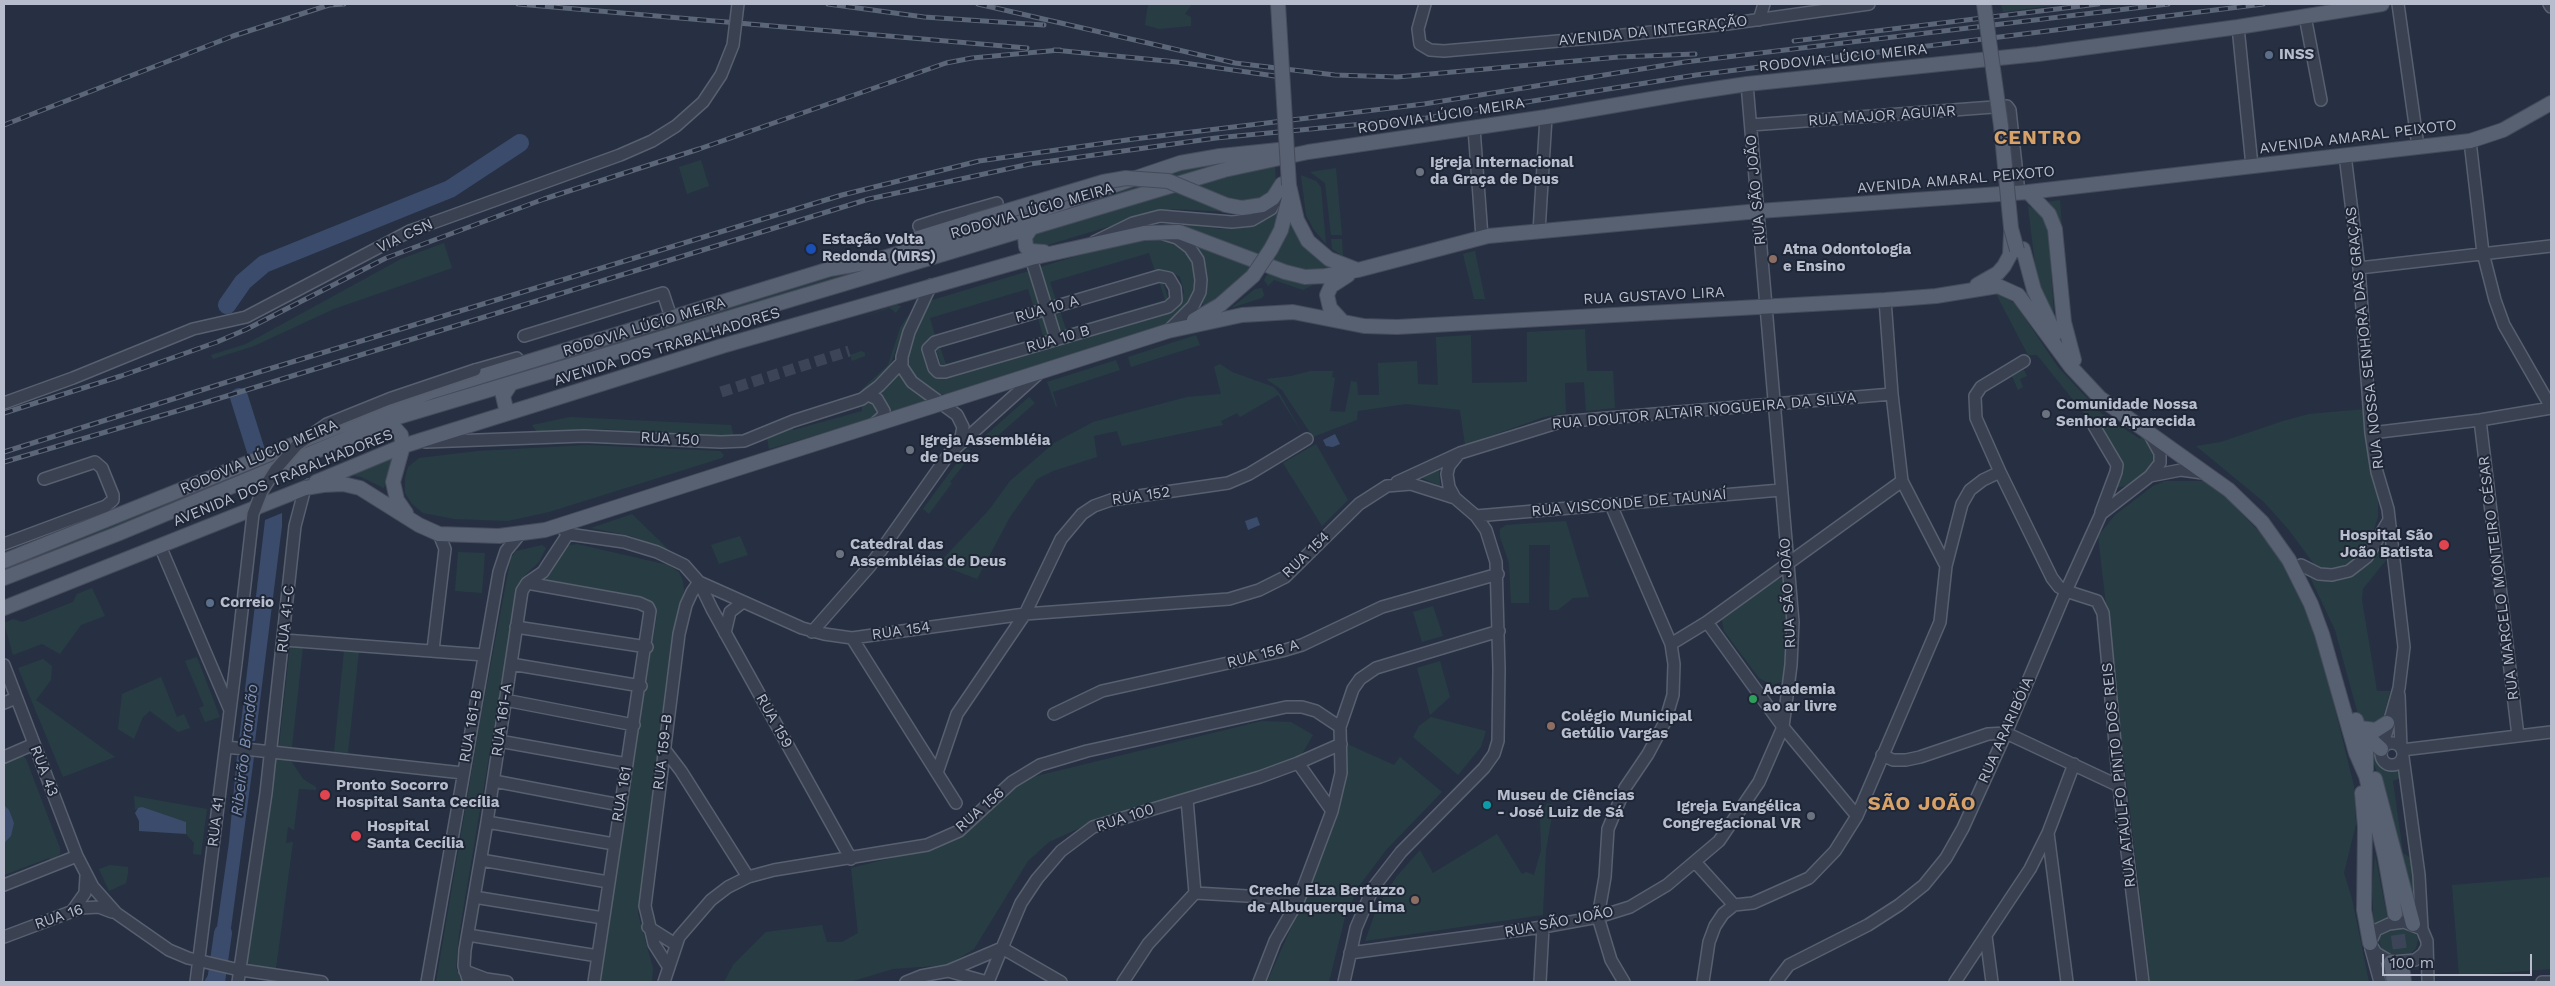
<!DOCTYPE html>
<meta charset="utf-8">
<style>
body{margin:0}
#map{position:relative;width:2555px;height:986px;overflow:hidden;background:#263042;font-family:"Work Sans",sans-serif}
canvas{display:block}
.frame{position:absolute;inset:0;border:5px solid #b7bdcc;pointer-events:none}
.scale{position:absolute;left:2382px;top:954px;width:150px;height:22px;box-sizing:border-box;border:2px solid #b7bdcc;border-top:0;padding-left:6px;font-size:15px;line-height:18px;white-space:nowrap;color:#b7bdcc;-webkit-text-stroke:4px #1f2737;paint-order:stroke}
</style>
<div id="map">
<canvas width="2555" height="986"></canvas>
<div class="frame"></div>
<div class="scale">100 m</div>
</div>
<script>
const ctx = document.querySelector('canvas').getContext('2d');
ctx.lineJoin = 'round';
function paint(path, color) { ctx.fillStyle = color; ctx.fill(path, 'evenodd'); }
const shape = rows => new Path2D(rows.map(r => 'M' + r).join(''));
function trace(path, color, width, dash) { ctx.strokeStyle = color; ctx.lineWidth = width; ctx.lineCap = dash ? 'butt' : 'round'; ctx.setLineDash(dash || []); ctx.stroke(path); }
function label(font, color, halo, rows, align = 'center') {
  ctx.font = font + ' "Work Sans",sans-serif'; ctx.lineWidth = 4; ctx.setLineDash([]); ctx.textBaseline = 'middle'; ctx.strokeStyle = halo; ctx.fillStyle = color; for (const [text, x, y, turn = 0] of rows) {
    ctx.save(); ctx.translate(x, y); ctx.rotate((+turn || 0) * Math.PI / 180); ctx.textAlign = isNaN(turn) ? turn : align; if (halo) ctx.strokeText(text, 0, 0); ctx.fillText(text, 0, 0); ctx.restore();
  }
}
const green = shape([
 [1148,4,1192,4,1185,14,1191,17,1191,26,1159,29,1145,25],
 [2001,4,2063,4,2003,12],
 [1226,158,1231,163,1109,202,1058,211,974,239,436,401,4,574,4,568,107,528,389,410,1009,224,1166,171],
 [701,160,709,186,687,194,679,167],
 [1275,164,1276,185,1274,193,1231,212,1174,209,1157,212,1041,247,1034,245,1032,241,1032,237,1037,232,1162,193],
 [1336,168,1342,235,1331,235,1325,183,1310,172],
 [1301,175,1316,181,1321,187,1326,244,1314,230,1306,215],
 [2060,200,2062,227,2046,202],
 [1283,206,1283,211,1261,258,1180,229,1181,224,1220,229,1243,228,1266,220],
 [2028,206,2039,212,2048,225,2054,316,2039,285,2036,273],
 [1289,215,1337,269,1306,272,1267,260],
 [1166,238,1185,247,1196,266,1195,297,1166,325,947,394,938,394,917,380,909,370,906,349,929,301,1029,271,1041,309,1035,311,1028,289,930,318,936,339,928,343,932,370,1180,303,1184,292,1180,277,1170,271,1156,274,1149,253,1050,282,1057,303,1049,306,1037,268,1127,241],
 [1331,239,1342,239,1343,256,1332,249],
 [1193,240,1257,263,1206,309,1201,301,1191,245],
 [444,243,452,268,334,309,254,346,213,359,211,355,246,344,401,259],
 [1475,251,1485,299,1474,299,1463,254],
 [1268,273,1296,283,1313,285,1303,290,1274,280,1268,286,1264,280],
 [1161,277,1170,304,1061,336,1052,310,1059,308,1066,329,1165,300,1158,278],
 [1262,288,1264,295,1262,298,1231,308,1255,289],
 [1995,292,2005,296,2016,305,2058,367,2102,414,2140,439,2142,436,2151,442,2158,456,2149,473,2130,485,2115,488,2118,477,2091,422,2037,355,2028,355],
 [896,305,901,306,896,313,890,308,853,320],
 [1045,312,1053,339,942,367,936,349,939,344,946,364,997,349,1043,336,1037,315],
 [909,314,890,366,862,391,862,389,888,365,900,328],
 [1585,329,1587,371,1613,371,1615,408,1586,411,1584,382,1565,383,1566,413,1544,417,1465,445,1460,410,1406,404,1358,411,1357,420,1313,437,1282,390,1266,379,1291,376,1311,371,1333,371,1332,377,1335,378,1330,411,1345,412,1351,381,1357,382,1358,395,1379,395,1378,363,1417,361,1418,384,1438,385,1436,337,1471,335,1472,383,1527,382,1527,332],
 [1196,335,1200,345,1131,367,1128,357],
 [861,351,865,353,865,356,852,361,850,355],
 [1116,360,1120,370,1053,392,1057,406,1056,407,1047,382],
 [1220,364,1232,372,1274,387,1280,394,1302,433,1278,395,1240,417,1237,413,1221,421,1223,425,1122,446,1117,431,1094,436,1097,457,1053,471,1037,479,1010,517,977,579,938,564,989,510,1010,481,1054,443,1093,422,1187,397,1221,394,1214,367],
 [2024,370,2027,376,2020,379,2023,387,2018,390,2012,376],
 [900,372,929,401,886,415,876,394],
 [1029,397,1035,403,985,447,979,441],
 [870,398,880,412,877,417,769,449,767,437,793,427,793,430,862,411,862,403],
 [2366,409,2378,496,2378,517,2369,545,2354,563,2340,569,2322,570,2316,567,2289,530,2264,502,2196,446,2221,442,2283,421,2309,414],
 [570,417,731,425,734,437,600,429,537,432,532,425],
 [1316,444,1348,500,1322,526,1283,463],
 [587,445,720,451,724,455,722,458,549,512,508,521,454,519,423,513,412,504,405,493,405,478,408,467,419,458,478,451],
 [967,449,973,453,950,482,952,483,929,514,923,509],
 [394,456,384,488,361,477,347,474],
 [1439,467,1440,486,1422,478,1422,476],
 [2165,481,2207,481,2224,495,2262,535,2289,572,2316,632,2354,786,2356,824,2344,873,2352,899,2369,982,2150,982,2098,536,2115,515,2153,486],
 [632,514,669,550,631,536,591,528],
 [1566,521,1589,597,1573,598,1558,610,1549,610,1550,545,1529,545,1529,603,1511,603,1509,563,1500,537,1500,529,1506,525],
 [2386,534,2387,559,2363,589,2362,600,2377,691,2390,691,2382,722,2366,726,2359,718,2335,630,2309,575,2333,579],
 [740,536,748,555,719,564,711,545],
 [577,544,668,565,679,572,683,581,684,591,674,633,666,684,638,914,653,968,652,982,601,982,626,804,657,615,656,607,647,599,545,579,551,572,564,546],
 [542,545,546,548,539,562,521,579,518,585,459,934,456,967,463,982,436,982,481,716,511,557,516,551],
 [458,552,485,553,482,593,455,591],
 [1781,579,1786,581,1789,633,1784,681,1772,685,1759,678,1724,631,1722,621,1725,615,1773,580],
 [92,588,105,616,81,625,60,654,42,644,13,655,4,623,13,619,22,622,73,602,77,594],
 [1433,606,1443,636,1422,642,1413,612],
 [290,646,303,647,292,747,279,746],
 [344,651,359,652,348,753,334,752],
 [197,657,220,717,205,722,199,708,204,706,185,661],
 [43,659,52,666,51,680,36,700,115,757,63,777,18,668],
 [1440,661,1450,697,1430,715,1417,668],
 [161,677,177,717,184,714,190,728,178,732,150,711,143,717,134,739,118,729,122,694],
 [1431,717,1486,731,1481,747,1458,775,1413,737,1419,726],
 [1262,721,1291,722,1313,735,1302,754,1286,764,1093,822,1049,842,1028,861,974,949,948,965,893,969,850,982,724,982,733,965,766,932,822,925,827,942,842,942,858,933,851,868,932,848,1020,780],
 [2366,741,2376,748,2380,762,2385,767,2390,768,2400,766,2402,777,2393,781,2403,853,2412,859,2416,916,2387,801],
 [1345,743,1394,765,1400,757,1442,792,1386,850,1359,886,1345,917,1329,982,1267,982,1299,910],
 [271,752,286,753,303,779,316,787,316,790,299,789,294,830,288,827,286,843,293,842,275,976,240,970],
 [22,755,26,759,60,848,60,854,51,863,49,858,4,875,4,763],
 [134,796,207,809,201,855,193,854,194,843,186,834,186,822,138,808,135,810],
 [1547,803,1554,805,1546,850,1543,915,1365,941,1378,905,1397,876,1420,850,1433,873,1497,834,1522,874,1526,872,1534,875,1541,850,1540,819],
 [2388,840,2408,918,2374,927,2372,890,2375,855,2387,916,2402,913],
 [110,865,128,867,128,873,126,883,109,891,99,869],
 [2551,877,2551,969,2459,976,2452,885],
 [2389,929,2408,929,2415,931,2418,939,2416,948,2411,953,2387,955,2382,951,2379,939,2384,931]
]);
const water = shape([
 [1335,434,1340,444,1333,447,1326,446,1323,440],
 [282,513,282,526,255,741,239,740,265,520],
 [1257,517,1260,525,1248,530,1245,521],
 [237,756,254,757,227,958,213,955,229,842],
 [4,805,9,810,14,823,11,836,4,843],
 [142,807,186,822,186,834,139,831,139,821,135,813,138,808],
 [208,975,223,977,225,982,204,982]
]);
const river = shape([
 [227,305,243,282,264,264,450,189,520,143],
 [239,397,256,451],
 [216,982,223,933]
]);
const minorTunnel = shape([
 [721,392,849,351]
]);
const majorTunnel = shape([
 [2395,914,2403,973]
]);
const minor = shape([
 [1425,4,1418,29,1420,44,1430,50,1444,51,1604,37,1727,24,1869,4],
 [2398,4,2418,146],
 [2549,4,2551,7],
 [2305,16,2321,100],
 [1759,20,1764,4],
 [2238,27,2252,166],
 [1751,125,2007,106,2010,110,2019,193],
 [1474,128,1482,237],
 [2470,141,2483,253,2495,300,2504,325,2551,407],
 [2345,155,2359,268,2371,433,2377,472,2388,509,2404,647,2399,688,2382,748],
 [919,226,944,218],
 [948,229,944,218,997,203],
 [1539,232,1546,117],
 [1164,234,1177,238,1190,248,1198,260,1201,280,1200,292,1193,306,1168,331],
 [1094,242,1133,223,1160,216,1232,222,1252,220,1271,209,1280,193],
 [1031,258,1056,339],
 [2359,268,2551,246],
 [1159,276,1169,278,1175,288,1176,300,1168,307,945,372,938,372,934,368,928,349,935,342,1159,276],
 [931,285,909,332,902,357,902,367,912,382,957,415,963,427,960,442],
 [524,336,663,293,671,317],
 [2024,361,1981,387,1975,396,1976,418,2000,472,2052,578,2059,587,2066,591,2097,601,2103,613,2119,786,2143,982],
 [475,370,517,358],
 [868,395,877,399,884,411,883,416,873,425],
 [4,403,73,378,193,329,246,317,410,231],
 [2480,420,2518,736],
 [2094,426,2117,465,2116,472,2101,512],
 [2371,433,2480,420,2551,408],
 [426,442,584,436,721,442,744,441,793,421,862,399,879,386,902,362],
 [2150,476,2181,470,2203,473],
 [1397,482,1460,453,1560,422,1892,394],
 [1455,498,1449,487,1447,474,1449,466,1457,456],
 [1611,505,1671,644,1674,664,1673,695,1665,722,1648,754,1625,788,1608,829,1605,877,1598,917,1611,960,1624,982],
 [1476,516,1781,490],
 [560,526,568,534,624,542,657,552,684,565,699,582,802,628,824,634,852,638,1025,614,1229,599,1259,590,1285,577,1359,504,1387,486,1411,484,1455,498,1476,516,1486,530,1496,562,1499,669,1498,741,1494,754,1484,768,1401,852,1373,888,1356,928,1344,982],
 [4,544,106,506,113,500,113,495,102,468,95,462,44,479],
 [160,546,230,710],
 [2301,565,2319,574,2332,575,2349,571,2367,557,2389,520],
 [1946,566,1962,504,1970,490,1983,480,2000,472],
 [527,583,639,603,648,607,650,611,594,982],
 [1707,622,1783,727,1857,816],
 [516,627,647,647],
 [812,632,870,566,949,454,1037,375],
 [725,633,730,612,743,602],
 [852,638,956,803],
 [284,640,484,655],
 [1671,644,1707,622,1902,481],
 [433,650,445,549,439,534],
 [511,664,641,686],
 [4,665,77,856,93,887,116,913,169,950,188,958,235,969,322,982],
 [2399,695,2401,748],
 [505,700,634,725],
 [4,703,16,698],
 [1054,714,1102,691,1282,651,1302,645,1382,607,1498,574],
 [499,741,627,764],
 '2381 754a11 11 0 1 1 22 0a11 11 0 1 1-22 0Z',
 [226,747,463,773],
 [665,750,681,771,748,877],
 [2402,750,2551,732],
 [1882,755,1893,760,1906,760,1920,757,1988,734,2006,733,2119,786],
 [4,757,34,744],
 [2403,757,2419,875,2422,929],
 [1298,763,1332,811],
 [937,773,957,714,1025,614,1061,539,1082,514,1094,506,1111,500,1228,483,1249,474,1307,439],
 [494,781,620,805],
 [1187,799,1195,893],
 [487,822,614,844],
 [2048,833,2067,982],
 [481,860,608,882],
 [1696,863,1734,905],
 [4,885,77,856],
 [1195,893,1299,899],
 [474,897,603,918],
 [1734,905,1753,903,1809,878,1835,851,1857,816,1940,622,1946,566,1902,481,1892,394,1885,300],
 [73,910,85,893,86,876],
 [648,927,675,944],
 [468,935,598,956],
 [1986,936,1992,982],
 [4,937,81,908,99,907,112,912],
 [2427,947,2423,954,2415,960,2391,962,2376,953,2370,943,2376,930,2389,924,2404,922,2422,929,2427,941,2428,982],
 [2371,949,2380,982],
 [1350,953,1543,927,1598,917,1630,907,1667,885,1719,841,1759,782,1783,727,1791,665,1793,622,1747,84],
 [668,966,654,944,645,906,679,634,686,605,692,592,699,582,712,609,851,859],
 [465,971,486,979,507,982],
 [948,971,987,982],
 [196,982,236,663],
 [238,982,266,793,295,526,305,488,309,485],
 [427,982,499,572,506,551,520,534],
 [469,982,464,966,465,950,487,822,522,591,527,583,543,572,568,534],
 [664,982,679,937,711,900,728,887,748,877,774,870,927,845,959,831,1012,782,1040,765,1087,751,1286,707,1302,707,1316,711,1340,727],
 [906,982,921,976,948,971,1002,948,1021,903,1037,879,1061,851,1093,827,1260,777,1298,763,1341,744],
 [988,982,1002,948,1061,982],
 [1123,982,1148,944,1195,893],
 [1259,982,1275,941,1299,899,1332,811,1341,773,1340,727,1353,689,1360,679,1376,668,1499,631],
 [1540,982,1543,927],
 [1703,982,1709,942,1715,926,1723,914,1734,905],
 [1776,982,1789,965,1868,925,1899,905,1924,885,1946,858,1963,828,2006,733,2066,591,2101,514,2150,476,2160,463,2160,453,2150,435],
 [1955,982,2030,869,2048,833,2074,764],
 [2542,982,2551,982]
]);
const major = shape([
 [1289,185,1297,220,1308,241,1329,259,1355,269],
 [2028,192,2049,214,2055,229,2064,322,2074,360],
 [1226,205,1242,208,1262,205,1273,198,1282,184],
 [1031,228,1025,237,1026,247,1031,251,1044,252],
 [915,239,970,222],
 [1271,249,1281,230,1289,198],
 [2023,249,2034,290,2055,334],
 [1977,285,1998,273,2004,266,2010,255,2011,233],
 [1194,320,1220,305,1253,276],
 [1342,321,1330,308,1327,295,1331,286,1348,275],
 [507,413,503,396,510,385],
 [378,425,393,426,401,435,403,446,393,482,397,500,406,513],
 [316,482,403,446,722,346,1031,258,1144,233,1179,232,1285,272,1305,277,1325,276,1358,270,1488,236,1759,211,2028,192,2470,141,2503,130,2551,103],
 [4,561,337,427,433,391,830,269,870,262,1026,215,1180,163,1220,156,1278,150],
 [4,578,117,534,398,417,1224,170,1308,152,1546,117,1687,93,1747,84,2038,54,2238,27,2382,4],
 [4,608,305,488,323,485,343,484,360,488,419,525,439,534,499,536,545,530,1168,331,1242,315,1293,312,1364,326,1397,327,1885,300,1936,296,1998,286,2018,295,2071,367,2100,398,2229,490,2262,522,2289,560,2311,604,2322,634,2356,753,2366,776,2385,857,2395,914],
 [2356,720,2366,752,2366,770],
 [2359,728,2376,730,2387,723],
 [2359,729,2381,749],
 [2375,779,2413,924],
 [2362,793,2365,827,2364,910,2370,943],
 [2391,962,2394,982],
 [2403,973,2404,982]
]);
const rail = shape([
 [518,4,1027,48],
 [828,4,924,17,1044,25],
 [978,4,1235,63,1335,75,1397,77,1619,57,1695,54],
 [1794,41,2098,4],
 [1054,50,1177,62,1275,76],
 [4,125,233,36,329,5,344,4],
 [4,413,121,376,217,342,247,329,386,258,544,199,699,149,946,63,972,58,1060,50],
 [4,452,259,372,842,195,979,161,1134,139,1424,104,1685,62,2168,4],
 [4,462,204,403,869,199,1030,164,1216,138,1426,118,1696,75,2263,4]
]);
const minorBridge = shape([
 [410,231,620,155,652,141,676,126,703,102,721,75,733,45,738,4],
 [236,663,253,514,262,491,276,469,297,445,327,424,389,399,475,370]
]);
const majorBridge = shape([
 [1278,4,1289,185],
 [1984,4,2001,126,2011,228,2017,250],
 [970,222,1103,182,1126,178,1168,181,1226,205],
 [1253,276,1271,249]
]);
const markers = [
 [2269,55,5,"#5c6f8a"],
 [1420,172,5,"#6b7280"],
 [811,249,6,"#1a4fb4"],
 [1773,259,5,"#8d6e63"],
 [2046,414,5,"#6b7280"],
 [910,450,5,"#6b7280"],
 [2444,545,6,"#e0444e"],
 [840,554,5,"#6b7280"],
 [210,603,5,"#5c6f8a"],
 [1753,699,5,"#2e9e5b"],
 [1551,726,5,"#8d6e63"],
 [325,795,6,"#e0444e"],
 [1487,805,5,"#0f9aa8"],
 [1811,816,5,"#6b7280"],
 [356,836,6,"#e0444e"],
 [1415,900,5,"#8d6e63"]
];
const streetNames = [
 ["AVENIDA DA INTEGRAÇÃO",1653,31,-6],
 ["RODOVIA LÚCIO MEIRA",1843,58,-6],
 ["RODOVIA LÚCIO MEIRA",1441,116,-9],
 ["RUA MAJOR AGUIAR",1882,116,-4],
 ["AVENIDA AMARAL PEIXOTO",2358,137,-7],
 ["AVENIDA AMARAL PEIXOTO",1956,180,-5],
 ["RUA SÃO JOÃO",1756,190,-95],
 ["RODOVIA LÚCIO MEIRA",1032,211,-16],
 ["VIA CSN",405,236,-25],
 ["RUA GUSTAVO LIRA",1654,296,-3],
 ["RUA 10 A",1047,309,-16],
 ["RODOVIA LÚCIO MEIRA",644,327,-17],
 ["RUA NOSSA SENHORA DAS GRAÇAS",2365,338,-96],
 ["RUA 10 B",1058,339,-16],
 ["AVENIDA DOS TRABALHADORES",667,347,-17],
 ["RUA DOUTOR ALTAIR NOGUEIRA DA SILVA",1704,411,-5],
 ["RUA 150",670,439,3],
 ["RODOVIA LÚCIO MEIRA",259,457,-23],
 ["AVENIDA DOS TRABALHADORES",283,478,-22],
 ["RUA 152",1141,496,-8],
 ["RUA VISCONDE DE TAUNAÍ",1629,503,-5],
 ["RUA 154",1306,555,-44],
 ["RUA MARCELO MONTEIRO CÉSAR",2499,578,-97],
 ["RUA SÃO JOÃO",1788,593,-93],
 ["RUA 41-C",286,619,-84],
 ["RUA 154",901,631,-8],
 ["RUA 156 A",1263,654,-15],
 ["RUA 161-A",502,720,-82],
 ["RUA 159",774,721,61],
 ["RUA 161-B",471,726,-80],
 ["RUA ARARIBÓIA",2006,730,-66],
 ["RUA 159-B",663,752,-83],
 ["RUA 43",44,771,69],
 ["RUA ATAÚLFO PINTO DOS REIS",2119,775,-96],
 ["RUA 161",622,794,-80],
 ["RUA 156",980,810,-41],
 ["RUA 100",1125,818,-18],
 ["RUA 41",216,822,-83],
 ["RUA 16",59,917,-19],
 ["RUA SÃO JOÃO",1559,922,-11]
];
const poiNames = [
 ["INSS",2279,55],
 ["Igreja Internacional",1430,163],
 ["da Graça de Deus",1430,180],
 ["Estação Volta",822,240],
 ["Redonda (MRS)",822,257],
 ["Atna Odontologia",1783,250],
 ["e Ensino",1783,267],
 ["Comunidade Nossa",2056,405],
 ["Senhora Aparecida",2056,422],
 ["Igreja Assembléia",920,441],
 ["de Deus",920,458],
 ["Hospital São",2433,536,"right"],
 ["João Batista",2433,553,"right"],
 ["Catedral das",850,545],
 ["Assembléias de Deus",850,562],
 ["Correio",220,603],
 ["Academia",1763,690],
 ["ao ar livre",1763,707],
 ["Colégio Municipal",1561,717],
 ["Getúlio Vargas",1561,734],
 ["Pronto Socorro",336,786],
 ["Hospital Santa Cecília",336,803],
 ["Museu de Ciências",1497,796],
 ["- José Luiz de Sá",1497,813],
 ["Igreja Evangélica",1801,807,"right"],
 ["Congregacional VR",1801,824,"right"],
 ["Hospital",367,827],
 ["Santa Cecília",367,844],
 ["Creche Elza Bertazzo",1405,891,"right"],
 ["de Albuquerque Lima",1405,908,"right"]
];
const waterNames = [
 ["Ribeirão Brandão",245,750,-83]
];
const districtNames = [
 ["CENTRO",2038,138],
 ["SÃO JOÃO",1922,804]
];
paint(green, '#283d43');
paint(water, '#3b4b6b');
trace(river, '#3b4b6b', 18);
trace(minorTunnel, '#3c4557', 11, [11, 5.5]);
trace(majorTunnel, '#3c4557', 14, [14, 7]);
trace(minor, '#58606f', 14);
trace(major, '#444b5b', 16);
trace(minor, '#3a4252', 11);
trace(major, '#586171', 14);
trace(rail, '#5c6679', 5);
trace(rail, '#1f2737', 3, [9]);
trace(minorBridge, '#58606f', 14, []);
trace(majorBridge, '#444b5b', 16, []);
trace(minorBridge, '#3a4252', 11);
trace(majorBridge, '#586171', 14);
for (const [x, y, r, color] of markers) { const dot = new Path2D(); dot.arc(x, y, r, 0, 2 * Math.PI); ctx.fillStyle = color; ctx.fill(dot); trace(dot, '#1f2737', 2); }
label('15px', '#b7bdcc', '#1f2737', streetNames);
label('bold 15px', '#b7bdcc', '#1f2737', poiNames, 'left');
label('italic 16px', '#7e90b3', '#1f2737', waterNames);
ctx.letterSpacing = '1px';
label('bold 20px', '#d7a167', '#1f2737', districtNames);
ctx.letterSpacing = '0px';
</script>
